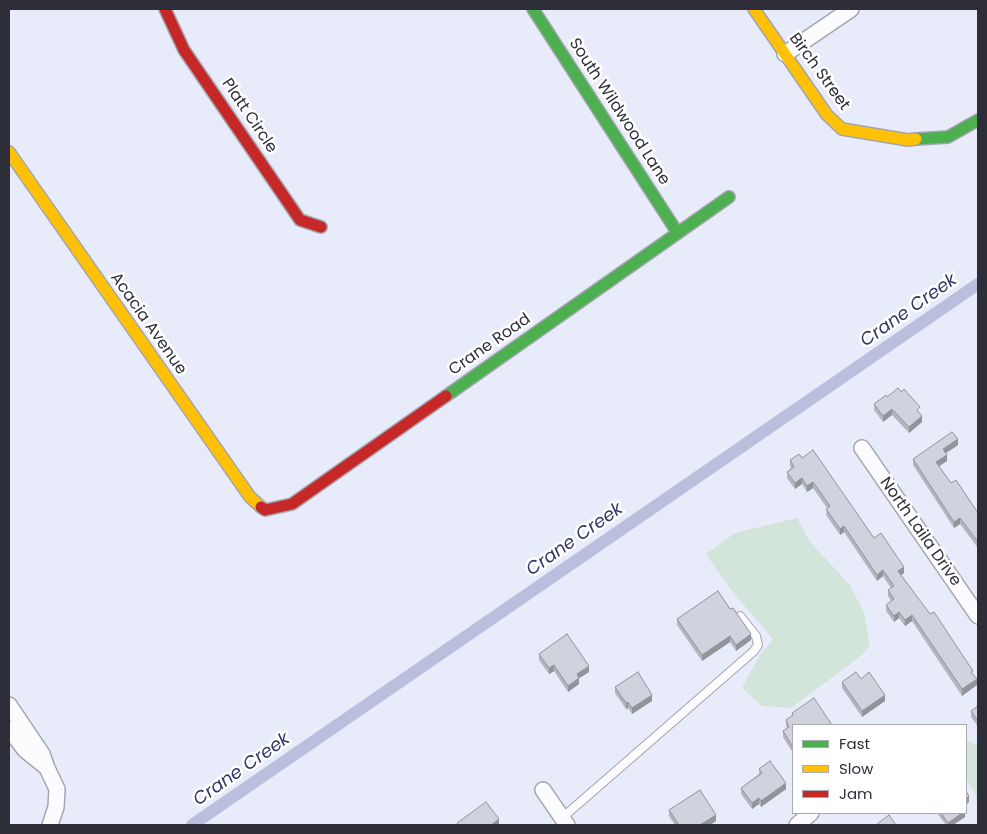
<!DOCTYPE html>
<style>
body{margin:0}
#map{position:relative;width:987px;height:834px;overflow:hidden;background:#e8ebf9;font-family:Poppins,sans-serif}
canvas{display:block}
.frame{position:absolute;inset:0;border:10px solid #2d2e38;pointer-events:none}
.legend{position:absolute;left:792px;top:724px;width:175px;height:90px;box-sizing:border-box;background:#fff;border:1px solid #ababaf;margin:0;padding:6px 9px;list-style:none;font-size:15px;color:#2d2e38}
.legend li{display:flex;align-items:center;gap:10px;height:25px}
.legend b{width:25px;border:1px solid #ababaf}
</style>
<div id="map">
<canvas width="987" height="834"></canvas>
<div class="frame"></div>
<ul class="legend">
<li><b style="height:6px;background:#4caf50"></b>Fast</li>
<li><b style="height:6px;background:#ffc107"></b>Slow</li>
<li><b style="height:6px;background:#c62828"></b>Jam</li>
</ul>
</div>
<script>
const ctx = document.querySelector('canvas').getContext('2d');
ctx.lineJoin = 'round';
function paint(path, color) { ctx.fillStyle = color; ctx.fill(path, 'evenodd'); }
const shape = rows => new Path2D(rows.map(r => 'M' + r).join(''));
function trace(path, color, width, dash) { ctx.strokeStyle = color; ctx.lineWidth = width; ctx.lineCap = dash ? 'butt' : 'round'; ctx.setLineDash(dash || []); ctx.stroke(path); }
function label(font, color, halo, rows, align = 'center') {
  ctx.font = font + ' Poppins,sans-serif'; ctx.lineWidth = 5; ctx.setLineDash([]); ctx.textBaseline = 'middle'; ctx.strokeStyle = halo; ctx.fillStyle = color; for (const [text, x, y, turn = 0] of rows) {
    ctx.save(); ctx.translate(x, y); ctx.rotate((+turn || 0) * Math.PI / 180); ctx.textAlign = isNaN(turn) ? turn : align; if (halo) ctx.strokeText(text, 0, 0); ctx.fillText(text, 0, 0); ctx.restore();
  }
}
const green = shape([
 [797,518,810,542,849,584,864,612,870,646,857,659,791,708,762,706,742,688,760,655,773,639,731,590,706,554,735,533],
 [966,740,978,746,978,802,974,792,966,779]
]);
const canal = shape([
 [192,825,978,284]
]);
const lane = shape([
 [562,818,754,651,758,645,756,636,740,616]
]);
const street = shape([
 [785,54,851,9],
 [862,448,978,616],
 [9,705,42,754,47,768,57,789,56,807,50,825],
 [9,729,25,750,46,767],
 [543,790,567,825],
 [797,825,811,813]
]);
const fast = shape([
 [533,9,677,232],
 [916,139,948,137,978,120],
 [446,396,729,197]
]);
const slow = shape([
 [754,9,827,115,842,129,908,140,916,139],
 [9,152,250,497,261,507]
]);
const jam = shape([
 [165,9,184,50,300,220,321,227],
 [261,507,265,510,292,504,446,396]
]);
const wall = shape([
 [887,397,919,413,922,422,909,433,892,415,883,422,874,410,874,404],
 [958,445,946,453,947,461,939,466,951,483,978,513,978,548,960,524,954,528,913,465,913,459],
 [802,458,874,538,904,573,901,575,973,674,977,685,962,696,912,621,905,626,899,618,894,622,886,611,886,605,891,601,888,596,888,590,891,588,883,576,877,581,844,532,840,535,826,515,827,508,813,488,807,492,802,484,795,489,787,478,787,472,791,468,790,466,790,460],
 [677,619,751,640,736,651,730,642,702,661,677,625],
 [539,654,589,672,579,678,579,684,568,692,554,671,549,674,539,660],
 [861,679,885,701,862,717,842,688,842,682],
 [615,687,652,701,632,714,628,708,626,709,615,693],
 [978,706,978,727,971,717,971,711],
 [792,713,832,725,793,725,793,753,783,737,783,731,787,728,786,726,786,720,792,716],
 [759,769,786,789,761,807,759,804,752,809,741,794,741,788,759,774],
 [669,810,716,821,710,825,675,825,669,816],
 [937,813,965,813,965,817,953,825,946,825]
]);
const shadedWall = shape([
 [892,409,892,415,883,422,883,416],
 [922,416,922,422,909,433,909,427],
 [958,439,958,445,943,455,943,449],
 [947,455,947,461,936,468,936,462],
 [802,478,802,484,795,489,795,483],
 [813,482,813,488,807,492,807,486],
 [960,518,960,524,954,528,954,522],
 [844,526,844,532,840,535,840,529],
 [904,567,904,573,898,577,898,571],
 [883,570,883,576,877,581,877,575],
 [899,612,899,618,894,622,894,616],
 [912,615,912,621,905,626,905,620],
 [751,634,751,640,736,651,736,645],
 [730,636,730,642,702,661,702,655],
 [554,665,554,671,549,674,549,668],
 [589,666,589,672,578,679,579,678,579,684,568,692,568,686,577,674],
 [977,679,977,685,962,696,962,689],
 [652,695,652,701,632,714,632,708],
 [885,695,885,701,862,717,862,711],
 [628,702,628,708,626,709,626,703],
 [786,783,786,789,761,807,761,801],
 [969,796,969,802,966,805,966,799],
 [759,798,759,804,752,809,752,803],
 [962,813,965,813,965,817,953,825,948,825,948,823],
 [716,815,716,821,710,825,700,825],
 [499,819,499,825,491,825]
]);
const building = shape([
 [898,388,901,392,904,389,920,407,917,410,922,416,909,427,892,409,883,416,874,404,886,395,887,397,898,388],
 [952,432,958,439,943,449,947,455,936,462,951,483,956,480,978,513,978,542,960,518,954,522,913,459,952,432],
 [813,450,874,538,881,533,904,567,898,571,930,614,934,612,973,671,971,672,977,679,962,689,912,615,905,620,899,612,894,616,886,605,894,599,888,590,894,586,883,570,877,575,844,526,840,529,826,509,830,506,813,482,807,486,802,478,795,483,787,472,794,467,790,460,799,454,802,458,813,450],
 [718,591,730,609,733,608,751,634,736,645,730,636,702,655,677,619,718,591],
 [567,634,589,666,577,674,579,678,568,686,554,665,549,668,539,654,567,634],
 [638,672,652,695,632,708,628,702,626,703,615,687,638,672],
 [856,672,861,679,869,672,885,695,862,711,842,682,856,672],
 [814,698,832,725,793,725,793,747,783,731,789,727,786,720,793,715,792,713,814,698],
 [978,706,978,721,971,711,978,706],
 [770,761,786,783,761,801,759,798,752,803,741,788,762,773,759,769,770,761],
 [700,790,716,815,700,825,679,825,669,810,700,790],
 [966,791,969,796,966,799,966,791],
 [486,802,499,819,491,825,459,825,457,823,486,802],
 [941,813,962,813,948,823,941,813],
 [889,815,896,825,878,825,877,824,889,815]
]);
const streetNames = [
 ["Birch Street",819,72,54],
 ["South Wildwood Lane",619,112,57],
 ["Platt Circle",249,116,56],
 ["Acacia Avenue",148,324,55],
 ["Crane Road",490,345,-35],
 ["North Laila Drive",920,532,55]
];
const waterNames = [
 ["Crane Creek",909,311,-35],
 ["Crane Creek",575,540,-35],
 ["Crane Creek",242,770,-35]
];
paint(green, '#d3e4da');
trace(canal, '#babfdd', 12);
trace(lane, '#a3a5b0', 10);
trace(street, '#a3a5b0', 18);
trace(fast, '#a3a5b0', 14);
trace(slow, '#a3a5b0', 14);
trace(jam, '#a3a5b0', 14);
trace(lane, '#fcfcfe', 8);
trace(street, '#fcfcfe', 15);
trace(fast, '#4caf50', 11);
trace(slow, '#ffc107', 11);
trace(jam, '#c62828', 11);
paint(wall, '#b3b5bf');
paint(shadedWall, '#92939b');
paint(building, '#d0d2de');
trace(building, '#92939b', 1);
label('16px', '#2d2e38', '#fff', streetNames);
label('italic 18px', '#343767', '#fff', waterNames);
</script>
